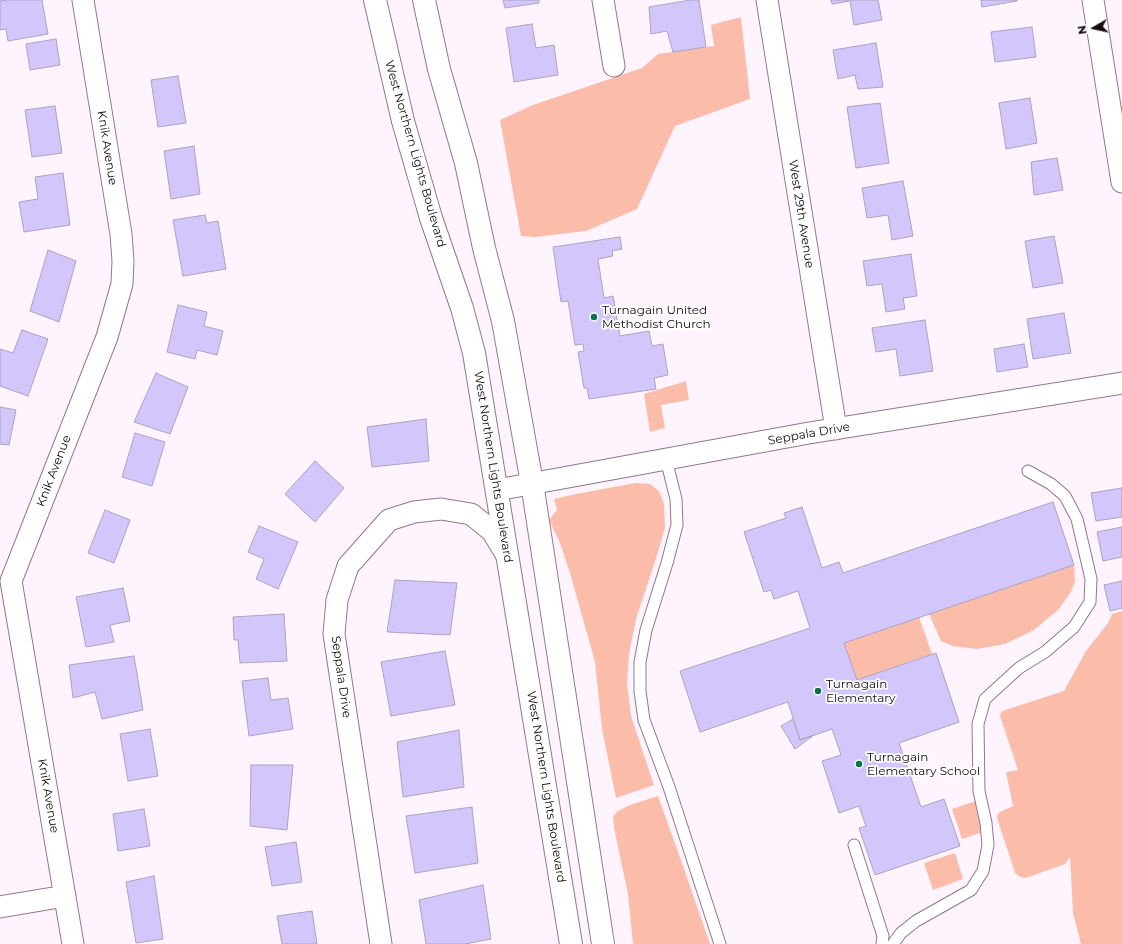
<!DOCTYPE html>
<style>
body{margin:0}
#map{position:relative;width:1122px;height:944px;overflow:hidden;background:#fff4fd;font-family:Montserrat,sans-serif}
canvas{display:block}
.north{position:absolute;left:1074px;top:8px;width:40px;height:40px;-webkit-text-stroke:3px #fff;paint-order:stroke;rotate:261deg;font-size:11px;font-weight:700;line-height:16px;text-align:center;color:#130a12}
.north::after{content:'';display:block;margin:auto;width:14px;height:18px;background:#130a12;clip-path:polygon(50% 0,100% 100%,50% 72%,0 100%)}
</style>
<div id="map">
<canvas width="1122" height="944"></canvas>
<div class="north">N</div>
</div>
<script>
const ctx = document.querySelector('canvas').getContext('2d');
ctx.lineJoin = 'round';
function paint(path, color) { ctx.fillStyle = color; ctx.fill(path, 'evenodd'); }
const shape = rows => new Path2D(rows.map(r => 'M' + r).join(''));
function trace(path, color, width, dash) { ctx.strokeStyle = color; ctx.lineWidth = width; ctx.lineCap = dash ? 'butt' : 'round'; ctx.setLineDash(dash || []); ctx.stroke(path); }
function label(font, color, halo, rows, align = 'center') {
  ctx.font = font + ' Montserrat,sans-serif'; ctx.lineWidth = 3.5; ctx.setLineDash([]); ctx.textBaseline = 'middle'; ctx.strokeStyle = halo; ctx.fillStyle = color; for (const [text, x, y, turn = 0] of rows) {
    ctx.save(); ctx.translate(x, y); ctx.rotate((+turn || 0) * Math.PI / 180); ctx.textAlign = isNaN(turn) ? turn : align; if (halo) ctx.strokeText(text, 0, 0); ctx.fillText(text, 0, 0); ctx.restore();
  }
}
const green = shape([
 [741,17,750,99,675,126,637,209,586,231,535,237,521,236,500,120,533,105,642,68,658,54,714,46,711,25],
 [686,381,689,400,661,405,665,428,650,432,644,394],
 [636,483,650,484,659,491,664,504,665,528,658,552,636,619,629,654,627,683,631,716,654,785,616,798,602,729,595,662,570,573,560,543,549,520,557,510,554,499,576,494],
 [1074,565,1075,581,1071,592,1059,609,1034,630,1005,644,977,649,952,646,941,641,929,614],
 [1122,611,1122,944,1081,944,1073,913,1070,857,1065,864,1026,878,1020,877,1015,873,997,818,998,813,1013,806,1006,772,1018,770,1000,716,1001,712,1005,710,1064,691,1086,651,1108,623,1112,614],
 [919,617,932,654,857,680,844,643],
 [658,796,683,866,710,944,633,944,628,894,614,828,613,816,618,811,630,805],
 [976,801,986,831,962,839,952,809],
 [955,853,963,879,933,890,924,863]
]);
const building = shape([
 [5,0,42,0,48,34,8,41,6,29,0,30,0,1,5,0],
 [503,0,539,0,539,3,505,8,503,0],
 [690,0,699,0,706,47,673,52,667,31,651,34,649,7,690,0],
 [831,0,878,0,882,20,854,25,850,1,832,4,831,0],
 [981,0,1017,0,1017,1,982,7,981,0],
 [532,24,536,48,554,45,558,75,514,82,506,28,532,24],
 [1032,27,1036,57,995,62,991,32,1032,27],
 [56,39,60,65,30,70,26,44,56,39],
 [876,43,883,87,858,89,855,75,838,79,833,50,876,43],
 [178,76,186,123,158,127,151,80,178,76],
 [1030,98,1037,143,1006,149,999,103,1030,98],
 [880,103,889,163,856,168,847,107,880,103],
 [55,106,62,153,32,157,25,110,55,106],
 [194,146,200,194,171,199,164,151,194,146],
 [1057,158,1063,190,1034,195,1031,162,1057,158],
 [63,173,70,225,24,232,19,202,38,199,35,177,63,173],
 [903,181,913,236,892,240,888,215,867,218,862,188,903,181],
 [205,215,207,223,218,221,226,269,183,276,173,220,205,215],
 [1054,236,1063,283,1033,288,1025,241,1054,236],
 [620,237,622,249,612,251,613,256,598,259,604,298,613,296,620,336,649,331,652,346,663,344,668,375,654,378,656,389,589,399,587,388,584,388,578,352,584,351,583,344,575,345,568,301,561,302,553,247,620,237],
 [48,250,76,261,59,322,30,311,48,250],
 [911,254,917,296,903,298,905,309,886,312,882,284,867,286,863,261,911,254],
 [178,305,207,312,204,326,223,331,217,355,197,350,195,359,167,352,178,305],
 [1064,313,1071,353,1033,359,1027,319,1064,313],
 [925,320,933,371,900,376,896,349,876,352,872,328,925,320],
 [22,330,48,339,28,396,0,386,0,349,13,353,22,330],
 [1024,344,1028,367,997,372,994,349,1024,344],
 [156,373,188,387,170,434,134,422,156,373],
 [0,407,16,410,9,445,0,444,0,407],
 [426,419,429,461,372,467,367,427,426,419],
 [135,433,165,442,152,486,122,477,135,433],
 [315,461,344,488,315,522,285,494,315,461],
 [1122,488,1122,517,1096,521,1091,493,1122,488],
 [1053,502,1074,565,844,643,857,680,936,653,959,722,899,743,921,807,944,799,960,846,875,875,859,828,866,826,859,806,839,813,822,761,841,755,832,729,800,740,788,702,700,732,680,671,810,628,798,591,774,599,771,590,764,592,744,532,786,518,784,513,802,507,822,568,839,562,843,573,1053,502],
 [105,510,130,520,114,563,88,553,105,510],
 [259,526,298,542,278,589,256,579,264,559,248,552,259,526],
 [1122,527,1122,557,1103,561,1097,532,1122,527],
 [395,580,457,583,450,635,387,632,395,580],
 [1122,581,1122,608,1110,611,1104,585,1122,581],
 [123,588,130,621,110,625,114,642,86,647,76,597,123,588],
 [284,614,287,661,240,663,238,640,234,640,233,617,284,614],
 [445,651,455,705,391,716,381,662,445,651],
 [134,656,143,710,102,719,95,692,73,698,69,665,134,656],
 [268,678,271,700,288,698,293,729,249,736,242,681,268,678],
 [793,719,800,740,814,735,795,749,781,726,793,719],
 [150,729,158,776,128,781,120,734,150,729],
 [459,730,464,787,403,797,397,742,459,730],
 [251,765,293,765,287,830,250,826,251,765],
 [472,807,478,863,415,873,406,816,472,807],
 [144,809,150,846,118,851,113,814,144,809],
 [296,842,302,882,272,886,265,847,296,842],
 [154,876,163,939,136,943,126,882,154,876],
 [483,885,491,939,465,944,426,944,419,900,483,885],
 [312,911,317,944,282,944,277,916,312,911]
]);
const lane = shape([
 [666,459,676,499,677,525,667,563,646,630,640,662,640,691,644,720,669,787,720,944],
 [854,845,883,936,882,944],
 [893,944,901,933,916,921,971,890,983,871,988,845,986,823,979,791,978,724,985,699,1019,668,1045,652,1074,627,1090,602,1091,579,1077,519,1065,496,1051,484,1028,471]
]);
const street = shape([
 [603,0,614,66],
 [767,0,836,429],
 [1093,0,1122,182],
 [497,490,809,433,1122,383],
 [0,907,65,896],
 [73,944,11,581,107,337,122,284,123,261,121,234,83,0],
 [381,944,334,634,337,600,348,566,389,520,414,512,441,509,471,514,492,531,506,554]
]);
const secondary = shape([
 [375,0,403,121,431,218,462,308,474,353,571,944],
 [424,0,439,69,466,163,484,248,503,321,532,483,603,944]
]);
const markers = [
 [594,317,4,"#08734c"],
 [818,691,4,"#08734c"],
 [859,764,4,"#08734c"]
];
const streetNames = [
 ["Knik Avenue",107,148,81],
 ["West Northern Lights Boulevard",415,154,74],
 ["West 29th Avenue",801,214,81],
 ["Seppala Drive",809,434,-10],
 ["West Northern Lights Boulevard",493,467,81],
 ["Knik Avenue",54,471,-69],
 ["Seppala Drive",341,677,82],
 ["West Northern Lights Boulevard",546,787,81],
 ["Knik Avenue",48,796,80]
];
const poiNames = [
 ["Turnagain United",602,310],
 ["Methodist Church",602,324],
 ["Turnagain",826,684],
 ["Elementary",826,698],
 ["Turnagain",867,757],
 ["Elementary School",867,771]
];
paint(green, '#fbbda9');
paint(building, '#d3c6fb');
trace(building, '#aaa3c1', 1);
trace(lane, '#90788d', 13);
trace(street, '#90788d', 23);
trace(secondary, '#90788d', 24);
trace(lane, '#fff', 11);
trace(street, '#fff', 21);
trace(secondary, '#fff', 22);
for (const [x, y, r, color] of markers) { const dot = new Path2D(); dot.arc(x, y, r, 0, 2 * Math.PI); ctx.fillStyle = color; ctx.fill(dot); trace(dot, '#fff', 1.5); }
label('12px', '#130a12', '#fff', streetNames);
label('12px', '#130a12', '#fff', poiNames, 'left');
</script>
